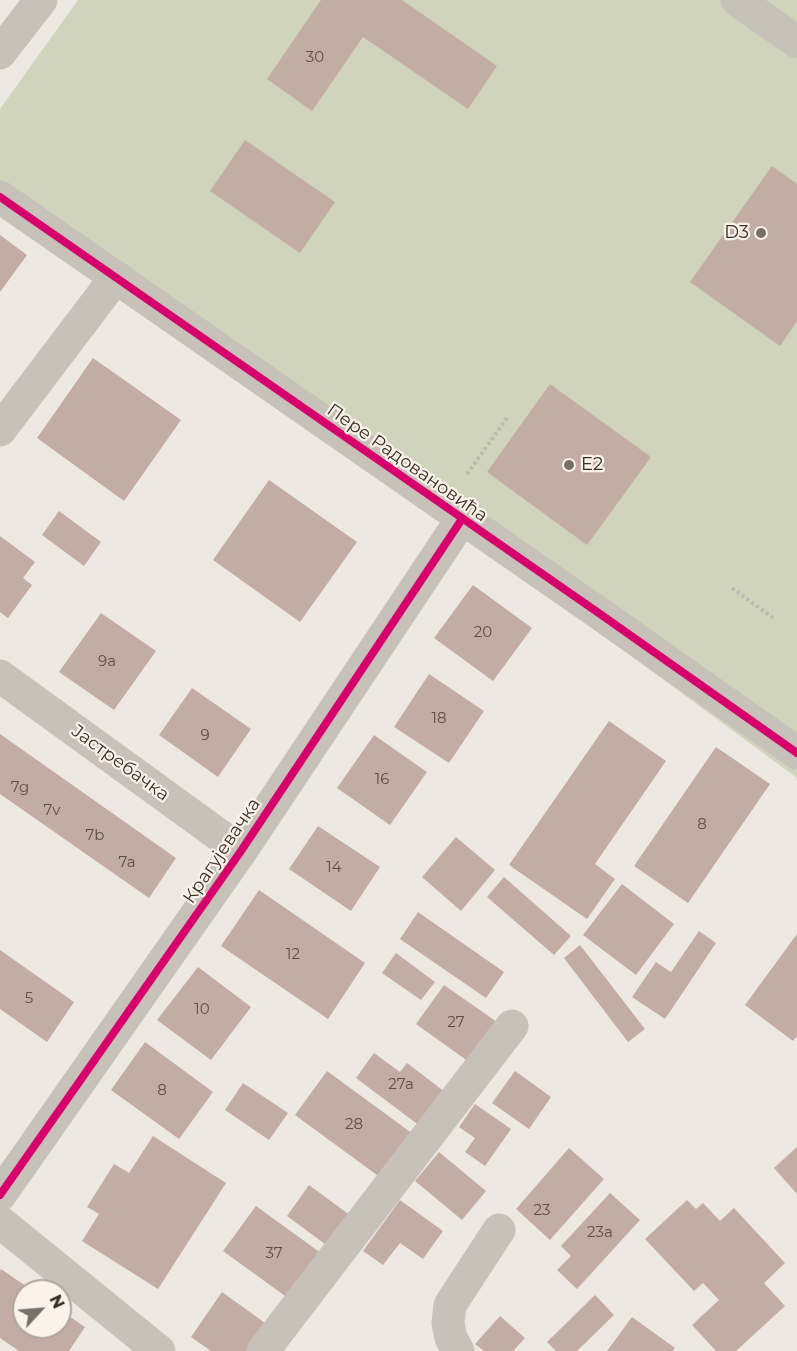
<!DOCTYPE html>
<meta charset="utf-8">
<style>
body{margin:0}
#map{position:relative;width:797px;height:1351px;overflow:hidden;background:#eee8e2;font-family:Montserrat,sans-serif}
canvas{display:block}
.north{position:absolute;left:12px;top:1279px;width:60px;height:60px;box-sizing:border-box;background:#fbf3e9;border:2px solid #ada49c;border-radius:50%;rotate:64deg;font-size:16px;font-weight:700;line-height:24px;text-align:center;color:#392e28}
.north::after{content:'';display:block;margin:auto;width:21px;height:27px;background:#786f69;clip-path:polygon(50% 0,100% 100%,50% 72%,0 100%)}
</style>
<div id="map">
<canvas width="797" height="1351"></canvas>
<div class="north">N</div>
</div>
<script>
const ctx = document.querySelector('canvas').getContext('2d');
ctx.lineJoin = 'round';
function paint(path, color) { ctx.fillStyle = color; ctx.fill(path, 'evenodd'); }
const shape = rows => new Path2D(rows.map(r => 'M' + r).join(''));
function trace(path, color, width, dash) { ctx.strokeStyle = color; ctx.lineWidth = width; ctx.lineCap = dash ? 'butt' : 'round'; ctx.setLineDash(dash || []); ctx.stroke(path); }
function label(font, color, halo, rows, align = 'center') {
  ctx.font = font + ' Montserrat,sans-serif'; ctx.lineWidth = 4.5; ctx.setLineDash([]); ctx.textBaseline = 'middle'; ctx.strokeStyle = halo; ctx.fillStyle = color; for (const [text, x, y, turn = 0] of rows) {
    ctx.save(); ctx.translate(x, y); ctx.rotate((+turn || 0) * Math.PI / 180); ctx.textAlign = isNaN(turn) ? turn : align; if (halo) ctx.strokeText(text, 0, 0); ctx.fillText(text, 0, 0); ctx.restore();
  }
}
const green = shape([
 [78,0,797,0,797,778,0,191,0,109]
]);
const building = shape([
 [321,0,402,0,497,66,468,109,363,37,312,111,267,79],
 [245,140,335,202,300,253,210,191],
 [772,166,797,184,797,321,780,346,690,282],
 [0,235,27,255,0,292],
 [93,358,181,420,124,501,37,438],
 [550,384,651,457,587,545,487,472],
 [269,480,357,542,300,622,213,560],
 [59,511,101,542,84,566,42,535],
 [0,536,35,562,23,578,32,585,8,618,0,612],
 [473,585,532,628,493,681,434,638],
 [101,613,156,651,114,710,59,672],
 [429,674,484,711,449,763,394,727],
 [192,688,251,729,218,777,159,735],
 [609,721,666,761,595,864,615,879,587,919,509,865],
 [0,734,176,858,149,898,0,794],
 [374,735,427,772,390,825,337,788],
 [716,747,770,784,688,903,634,866],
 [318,826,380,867,351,911,289,869],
 [456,837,495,870,461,911,422,877],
 [504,877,571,936,554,955,487,897],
 [622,884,674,924,636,975,583,935],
 [259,890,365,963,328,1019,221,946],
 [418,912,504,972,486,998,400,939],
 [699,931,716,943,665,1019,632,997,656,962,671,972],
 [797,934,797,1036,793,1041,745,1005],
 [580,945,645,1029,628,1042,564,958],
 [0,950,74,1002,47,1042,0,1009],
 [396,953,435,982,421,1000,382,973],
 [198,967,251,1007,211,1060,157,1020],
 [444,985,497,1022,469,1062,416,1024],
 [145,1042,213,1092,179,1139,111,1090],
 [374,1053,400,1072,407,1063,445,1092,420,1126,356,1078],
 [327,1071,413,1134,381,1178,295,1115],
 [515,1071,551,1097,529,1129,492,1103],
 [243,1083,288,1113,269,1140,225,1110],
 [475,1104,511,1129,485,1166,465,1152,475,1138,459,1127],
 [153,1136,226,1183,158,1289,82,1241,99,1214,87,1207,114,1164,129,1173],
 [797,1147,797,1194,774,1168],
 [569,1148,604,1179,550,1240,516,1209],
 [439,1152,486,1191,462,1220,415,1181],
 [309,1185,351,1216,329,1247,287,1216],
 [610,1193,640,1220,577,1289,557,1270,571,1256,561,1246],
 [400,1200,443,1231,423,1259,400,1243,383,1265,363,1251],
 [687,1200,696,1209,703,1203,720,1221,734,1208,785,1263,764,1283,785,1306,736,1351,716,1351,692,1325,719,1300,703,1283,694,1291,645,1239],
 [256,1206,325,1256,292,1301,223,1251],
 [1,1269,33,1291,24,1291,24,1327,60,1327,60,1310,85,1327,69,1351,19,1351,0,1338,0,1271],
 [222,1292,268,1325,251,1351,211,1351,191,1337],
 [595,1295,614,1315,577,1351,556,1351,547,1342],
 [500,1316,525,1338,513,1351,484,1351,475,1344],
 [632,1317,675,1348,673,1351,607,1351]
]);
const path = shape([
 [467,474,507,418],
 [732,588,776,620]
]);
const minor = shape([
 [737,0,797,42],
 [0,53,41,0],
 [0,197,603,616,797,753],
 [0,430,116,277],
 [0,676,241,851],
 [0,1195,241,851,462,519],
 [0,1222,159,1351],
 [263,1351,512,1026],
 [458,1351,451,1338,448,1323,450,1305,499,1230]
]);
const cycleway = shape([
 [0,197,603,616,797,753],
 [0,1195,241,851,462,519]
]);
const markers = [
 [761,233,6,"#786f69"],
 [569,465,6,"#786f69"]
];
const numberNames = [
 ["30",315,58],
 ["20",483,633],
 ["9a",107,662],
 ["18",439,719],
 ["9",205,736],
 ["16",382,780],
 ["7g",20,788],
 ["7v",52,811],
 ["8",702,825],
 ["7b",95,836],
 ["7a",127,863],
 ["14",334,868],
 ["12",293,955],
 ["5",29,999],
 ["10",202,1010],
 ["27",456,1023],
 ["27a",401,1085],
 ["8",162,1091],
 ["28",354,1125],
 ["23",542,1211],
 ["23a",600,1233],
 ["37",274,1254]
];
const poiNames = [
 ["D3",749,233],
 ["E2",581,465,"left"]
];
const streetNames = [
 ["Пере Радовановића",407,463,35],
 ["Јастребачка",120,763,36],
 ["Крагујевачка",222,851,-56]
];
paint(green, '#cfd4bb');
paint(building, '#c3aca3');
trace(path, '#c0b9b3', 4, [3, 3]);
trace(minor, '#c8c1ba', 33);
trace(cycleway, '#d6006c', 8);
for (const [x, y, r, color] of markers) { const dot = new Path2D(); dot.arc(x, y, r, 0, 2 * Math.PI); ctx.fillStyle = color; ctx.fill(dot); trace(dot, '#fbf3e9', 2); }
label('15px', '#5c4e47', null, numberNames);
label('18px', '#392e28', '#fbf3e9', poiNames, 'right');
label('18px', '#392e28', '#fbf3e9', streetNames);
</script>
